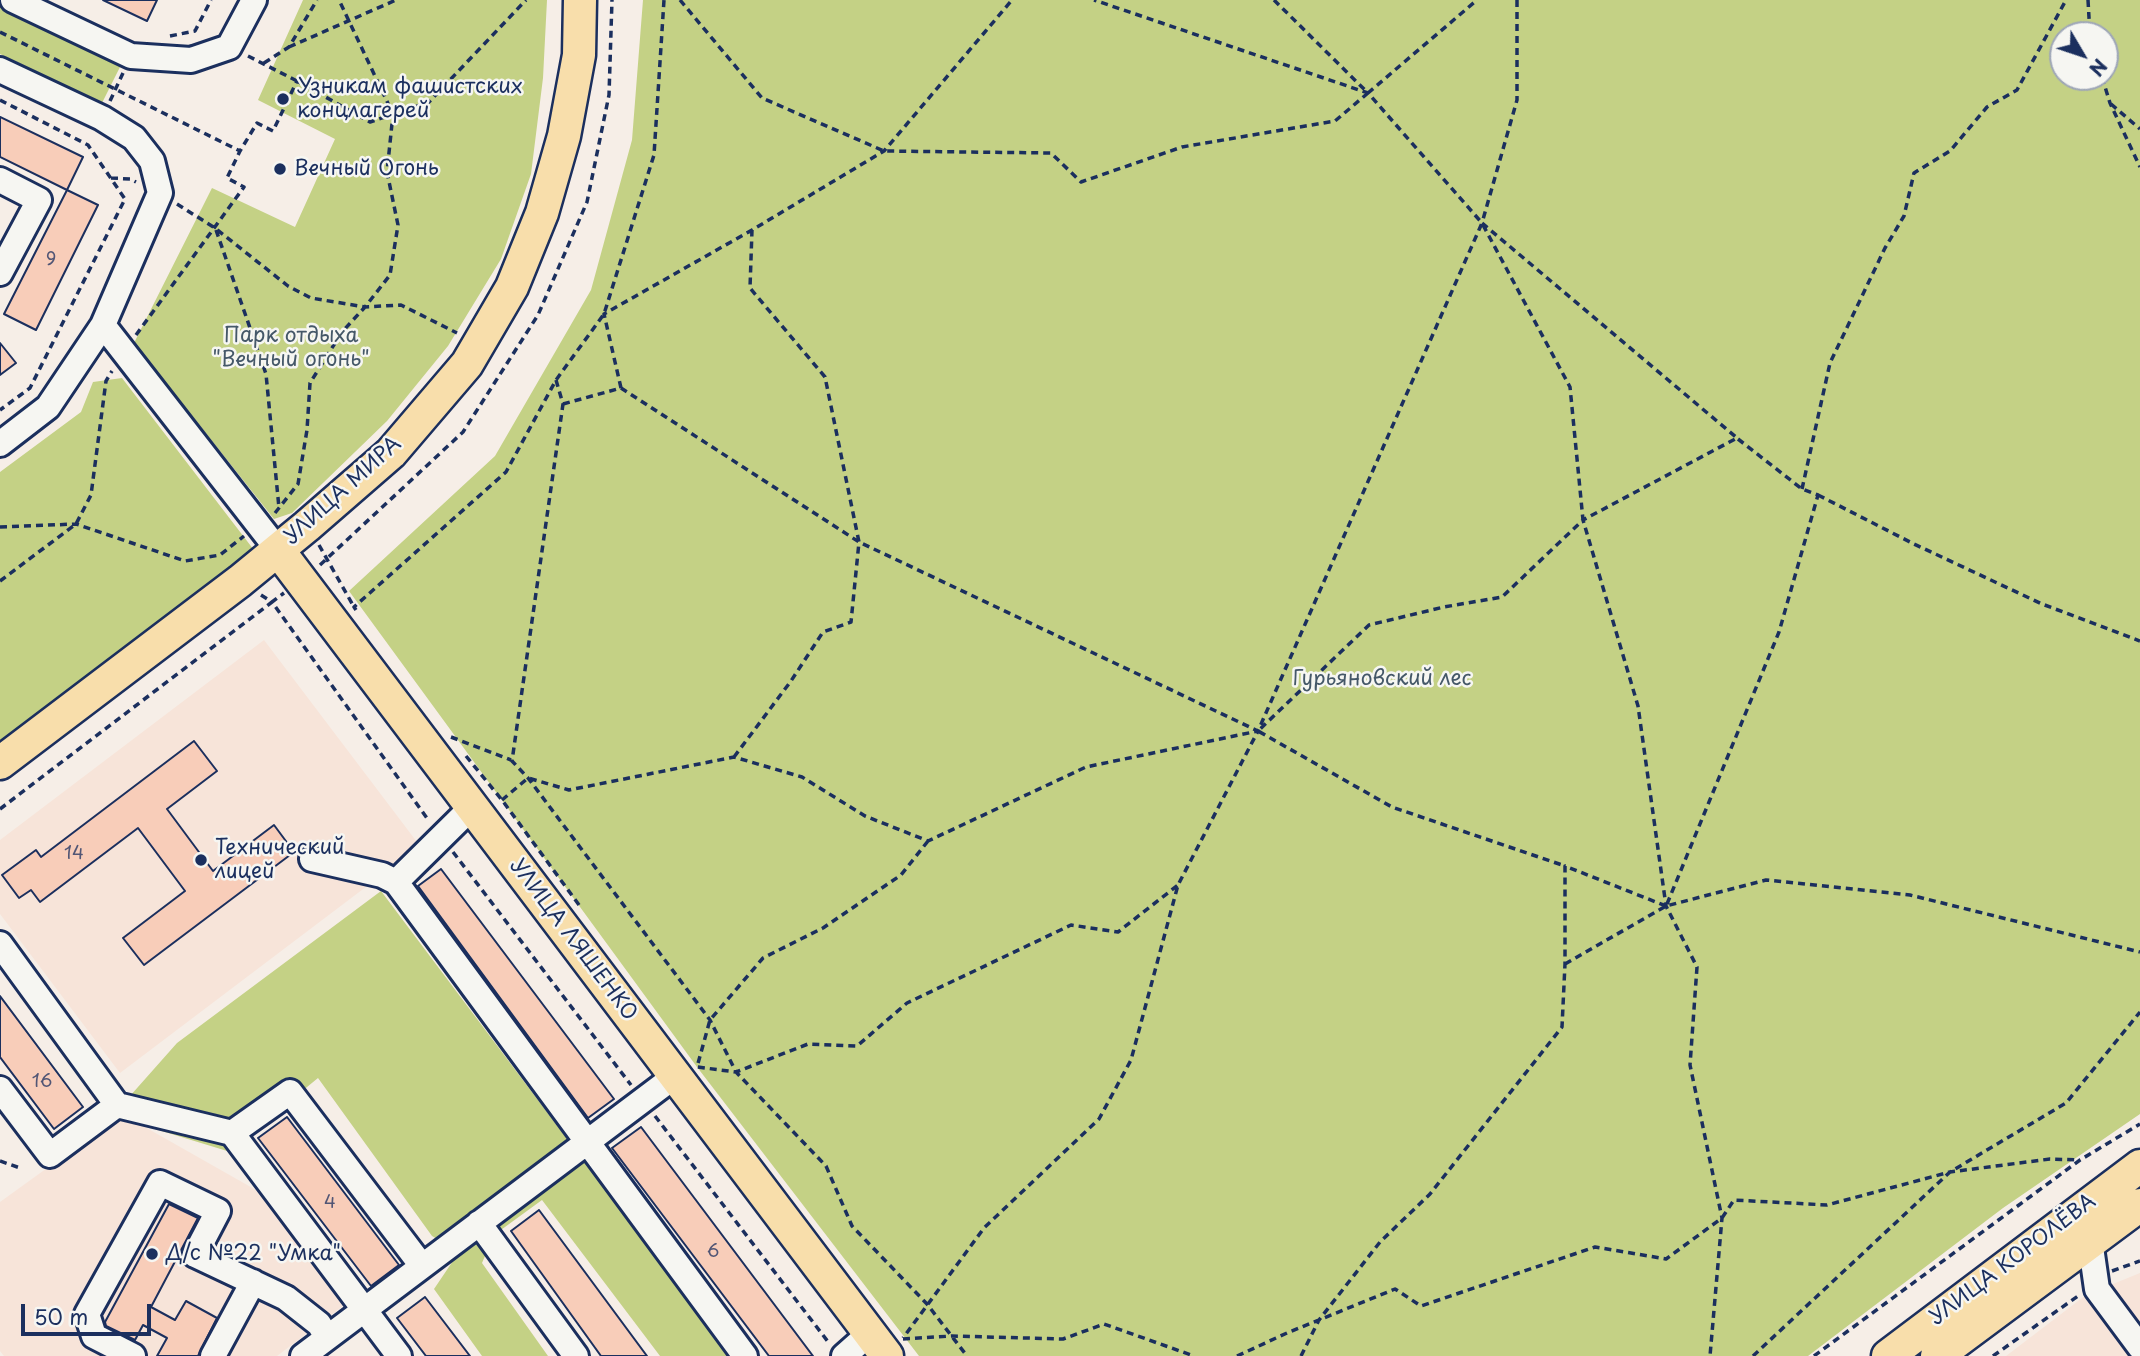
<!DOCTYPE html>
<meta charset="utf-8">
<style>
body{margin:0}
#map{position:relative;width:2140px;height:1356px;overflow:hidden;background:#f6eee7;font-family:"Playpen Sans",sans-serif}
canvas{display:block}
.north{position:absolute;left:2049px;top:21px;width:70px;height:70px;box-sizing:border-box;background:#f6f6f2;border:2px solid #9ea6b7;border-radius:50%;rotate:129deg;font-size:19px;font-weight:700;line-height:28px;text-align:center;color:#1b2f5e}
.north::after{content:'';display:block;margin:auto;width:24px;height:32px;background:#1b2f5e;clip-path:polygon(50% 0,100% 100%,50% 72%,0 100%)}
.scale{position:absolute;left:21px;top:1304px;width:130px;height:32px;box-sizing:border-box;border:4px solid #1b2f5e;border-top:0;padding-left:9px;font-size:21px;line-height:24px;white-space:nowrap;color:#1b2f5e;-webkit-text-stroke:5px #f6f6f2;paint-order:stroke}
</style>
<div id="map">
<canvas width="2140" height="1356"></canvas>
<div class="north">N</div>
<div class="scale">50 m</div>
</div>
<script>
const ctx = document.querySelector('canvas').getContext('2d');
ctx.lineJoin = 'round';
function paint(path, color) { ctx.fillStyle = color; ctx.fill(path, 'evenodd'); }
const shape = rows => new Path2D(rows.map(r => 'M' + r).join(''));
function trace(path, color, width, dash) { ctx.strokeStyle = color; ctx.lineWidth = width; ctx.lineCap = dash ? 'butt' : 'round'; ctx.setLineDash(dash || []); ctx.stroke(path); }
function label(font, color, halo, rows, align = 'center') {
  ctx.font = font + ' "Playpen Sans",sans-serif'; ctx.lineWidth = 5; ctx.setLineDash([]); ctx.textBaseline = 'middle'; ctx.strokeStyle = halo; ctx.fillStyle = color; for (const [text, x, y, turn = 0] of rows) {
    ctx.save(); ctx.translate(x, y); ctx.rotate((+turn || 0) * Math.PI / 180); ctx.textAlign = isNaN(turn) ? turn : align; if (halo) ctx.strokeText(text, 0, 0); ctx.fillText(text, 0, 0); ctx.restore();
  }
}
const built = shape([
 [264,640,420,846,120,1073,0,914,0,840],
 [122,1114,256,1190,343,1306,277,1356,4,1356,0,1351,0,1202],
 [2140,1273,2140,1356,2006,1356,2086,1295]
]);
const green = shape([
 [303,0,547,0,543,78,531,174,501,259,448,346,387,421,292,513,274,519,134,343,212,188,295,227,335,139,258,100],
 [643,0,2140,0,2140,1114,2003,1208,1808,1356,919,1356,697,1067,349,591,495,456,591,290,632,140],
 [2063,35,2105,35,2105,77,2063,77],
 [0,3,123,61,102,103,0,54],
 [122,378,257,554,0,749,0,472,81,412,93,382],
 [381,891,730,1356,660,1356,542,1200,494,1235,482,1263,548,1356,482,1356,434,1289,459,1252,432,1236,318,1078,262,1124,237,1154,142,1125,130,1096,177,1043]
]);
const building = shape([
 [103,0,157,0,147,21,103,0],
 [0,117,83,157,67,190,0,157,0,117],
 [67,190,98,205,36,330,4,314,67,190],
 [0,343,16,363,0,375,0,343],
 [194,741,217,771,167,809,213,871,274,825,294,852,144,965,123,938,185,891,138,828,40,902,31,890,19,898,2,875,36,850,41,857,194,741],
 [441,869,614,1099,588,1118,418,886,441,869],
 [0,996,83,1107,54,1129,0,1057,0,996],
 [287,1117,399,1265,371,1286,258,1138,287,1117],
 [641,1127,813,1356,769,1356,612,1148,641,1127],
 [169,1204,198,1218,151,1307,175,1320,186,1301,217,1318,198,1356,157,1356,167,1338,143,1325,135,1340,106,1326,105,1322,169,1204],
 [539,1210,647,1356,601,1356,511,1231,539,1210],
 [425,1297,470,1356,426,1356,397,1318,425,1297]
]);
const path = shape([
 [680,0,762,98,884,151,1051,153,1081,182,1182,147,1335,121,1368,93],
 [1274,0,1368,93,1477,0],
 [1517,0,1517,100,1482,223,1737,438,1583,520,1638,706,1666,906,1697,967,1690,1065,1722,1218,1710,1356],
 [2088,0,2090,35],
 [0,32,240,151],
 [170,36,195,31,211,0],
 [289,47,396,0],
 [248,56,297,81],
 [264,63,289,47,317,0],
 [2102,77,2110,103,2140,167],
 [0,100,88,145,125,199,30,388,0,410],
 [110,101,123,73],
 [2111,104,2140,129],
 [111,178,130,179,136,182],
 [177,204,215,228,288,286,311,298,365,307,401,305,457,333],
 [1483,225,1570,387,1583,520,1502,597,1444,607,1369,625,1258,731,1392,807,1565,866],
 [216,230,266,374,279,508],
 [136,335,244,187,227,178,240,151,257,123,273,131,297,81,370,122,429,102,526,0],
 [556,380,563,404,512,761,528,778,710,1020,736,1072,826,1166,852,1226,927,1304,967,1356],
 [621,388,604,314,752,230,884,151,1012,0],
 [563,404,621,388,859,542,1258,731,1482,223,1368,93,1094,0],
 [1802,489,1830,363,1885,248,1904,216,1914,173,1950,151,1987,107,2017,90,2066,0],
 [1818,495,1914,544,2042,604,2140,641],
 [275,513,298,484,307,430,310,383,342,332,365,307,390,275,398,225,387,172,393,114,339,0],
 [0,527,76,524,185,561,220,555,244,536],
 [319,545,354,607],
 [320,565,463,432,538,315,587,202,609,95,612,0],
 [0,581,76,524,91,495,106,381,112,371],
 [261,595,272,602,284,593],
 [356,610,354,607,506,472,556,380,604,314,654,155,664,0],
 [451,737,511,760],
 [466,756,502,800,582,909],
 [734,757,791,681,823,632,851,622,859,542,825,377,750,288,752,230],
 [502,800,528,778,569,790,734,757,802,777,865,816,928,841,1086,767,1258,731,1178,885,1131,1060,1099,1119,984,1228,903,1338],
 [0,809,272,602,429,821],
 [928,841,901,875,823,928,763,958,710,1020,697,1067,736,1072,808,1044,857,1046,907,1003,1071,925,1118,932,1178,885],
 [453,852,631,1085],
 [1667,904,1779,632,1818,495,1802,489,1738,439],
 [1565,964,1666,906,1766,880,1910,895,2140,952],
 [655,1116,829,1343],
 [0,1161,20,1168],
 [2112,1271,2140,1261],
 [903,1339,952,1336,1063,1339,1104,1324,1194,1356],
 [1237,1356,1287,1333,1395,1289,1421,1306,1595,1247,1666,1259,1722,1218,1734,1200,1827,1205,1950,1172,2050,1159,2080,1160],
 [1301,1356,1319,1320,1380,1242,1430,1194,1562,1027,1565,964,1565,866,1666,906],
 [1753,1356,1950,1172,2066,1103,2140,1012],
 [1814,1356,2080,1160,2140,1124],
 [1993,1356,2078,1296]
]);
const minor = shape([
 [13,0,131,56,191,60,229,47,254,0],
 [0,70,102,118,134,138,152,161,160,193,103,325,48,407,0,444],
 [0,180,39,200,0,273],
 [103,325,278,550],
 [312,859,382,875,396,882,745,1356],
 [396,882,472,807],
 [0,944,117,1105,50,1155,0,1089],
 [117,1105,232,1133],
 [479,1223,576,1356],
 [2090,1240,2097,1289,2140,1347],
 [133,1356,94,1336,87,1314,160,1183,218,1211,195,1255,286,1298,319,1324,327,1337],
 [213,1356,253,1282],
 [303,1356,675,1076],
 [399,1356,232,1133,290,1092,422,1266],
 [844,1356,870,1333]
]);
const major = shape([
 [278,550,887,1356],
 [0,763,240,581,307,526,391,453,467,364,512,287,542,213,564,136,579,55,580,0],
 [1888,1356,2140,1166],
 [1937,1356,2140,1205]
]);
const markers = [
 [283,99,7,"#1b2f5e"],
 [280,169,7,"#1b2f5e"],
 [201,860,7,"#1b2f5e"],
 [152,1254,7,"#1b2f5e"]
];
const numberNames = [
 ["9",51,260],
 ["14",74,854],
 ["16",42,1082],
 ["4",330,1203],
 ["6",713,1252]
];
const poiNames = [
 ["Узникам фашистских",297,87],
 ["концлагерей",297,111],
 ["Вечный Огонь",294,169],
 ["Технический",215,848],
 ["лицей",215,872],
 ["Д/с №22 \"Умка\"",166,1254]
];
const parkNames = [
 ["Парк отдыха",291,336],
 ["\"Вечный огонь\"",291,360],
 ["Гурьяновский лес",1382,679]
];
const streetNames = [
 ["УЛИЦА МИРА",343,491,-42],
 ["УЛИЦА ЛЯШЕНКО",573,940,53],
 ["УЛИЦА КОРОЛЁВА",2013,1260,-37]
];
paint(built, '#f7e4d9');
paint(green, '#c4d185');
paint(building, '#f8cdb9');
trace(building, '#1b2f5e', 2);
trace(minor, '#1b2f5e', 30);
trace(major, '#1b2f5e', 37);
trace(path, '#1b2f5e', 3.5, [7, 5]);
trace(minor, '#f6f6f2', 24);
trace(major, '#f8deab', 32);
for (const [x, y, r, color] of markers) { const dot = new Path2D(); dot.arc(x, y, r, 0, 2 * Math.PI); ctx.fillStyle = color; ctx.fill(dot); trace(dot, '#f6f6f2', 2.5); }
label('18px', '#525675', null, numberNames);
label('21px', '#1b2f5e', '#f6f6f2', poiNames, 'left');
label('21px', '#455868', '#f6f6f2', parkNames);
label('21px', '#1b2f5e', '#f6f6f2', streetNames);
</script>
